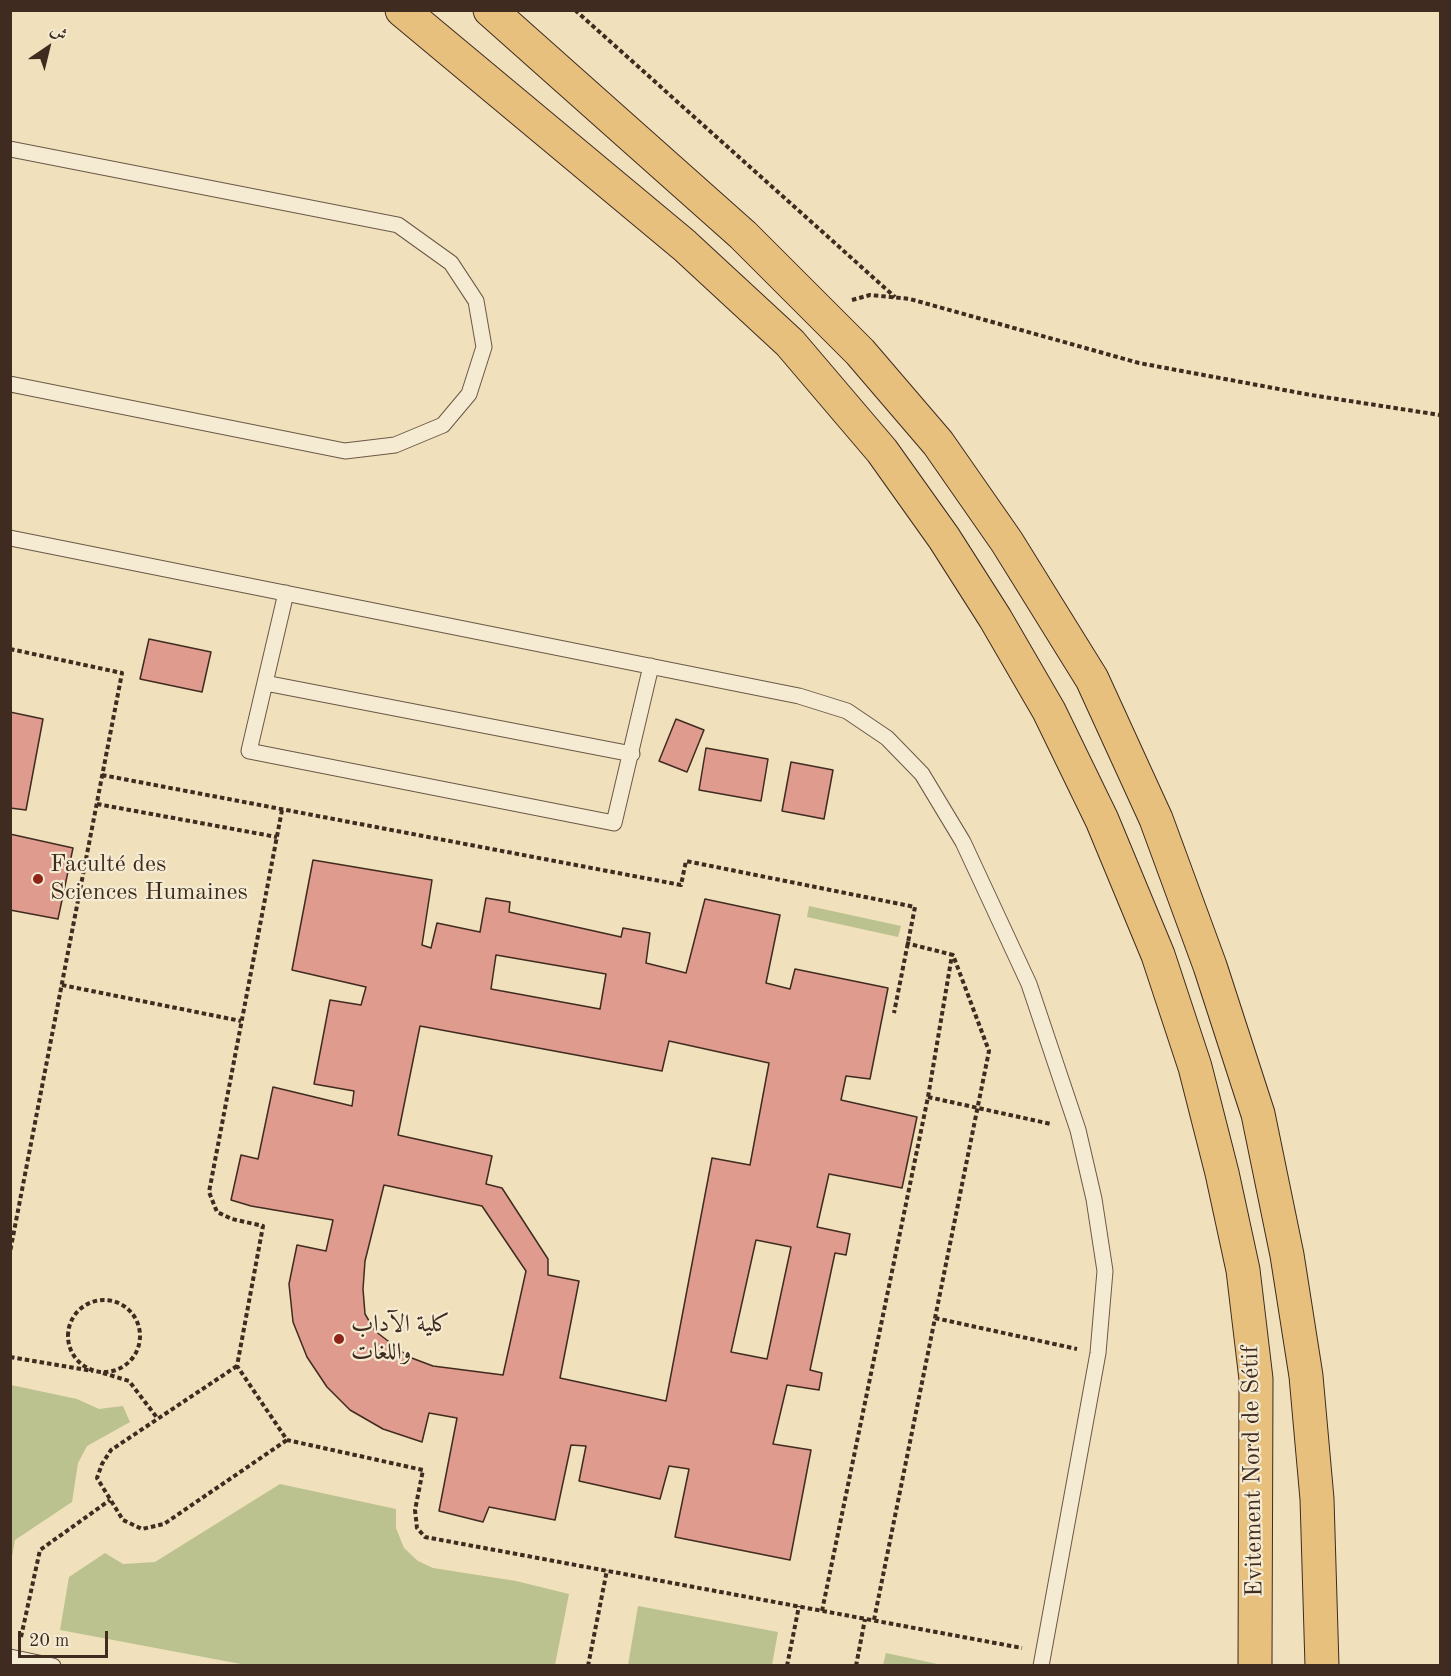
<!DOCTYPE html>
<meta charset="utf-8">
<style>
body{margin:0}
#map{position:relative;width:1451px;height:1676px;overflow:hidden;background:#f0e0bb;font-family:"Old Standard TT",Amiri,serif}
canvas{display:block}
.frame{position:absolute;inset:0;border:12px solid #3f2b1f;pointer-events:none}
.north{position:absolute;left:18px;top:18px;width:60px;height:60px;-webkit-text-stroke:4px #f5ebd3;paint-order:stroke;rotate:35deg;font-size:16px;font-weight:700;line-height:24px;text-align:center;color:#3f2b1f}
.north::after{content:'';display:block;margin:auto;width:21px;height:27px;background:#3f2b1f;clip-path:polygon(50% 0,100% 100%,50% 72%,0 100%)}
.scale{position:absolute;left:18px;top:1631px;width:90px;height:27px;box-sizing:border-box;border:3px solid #3f2b1f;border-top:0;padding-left:8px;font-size:18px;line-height:21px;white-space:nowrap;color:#3f2b1f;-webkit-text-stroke:4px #f5ebd3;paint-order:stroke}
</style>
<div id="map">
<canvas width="1451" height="1676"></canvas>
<div class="frame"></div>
<div class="north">ش</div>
<div class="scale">20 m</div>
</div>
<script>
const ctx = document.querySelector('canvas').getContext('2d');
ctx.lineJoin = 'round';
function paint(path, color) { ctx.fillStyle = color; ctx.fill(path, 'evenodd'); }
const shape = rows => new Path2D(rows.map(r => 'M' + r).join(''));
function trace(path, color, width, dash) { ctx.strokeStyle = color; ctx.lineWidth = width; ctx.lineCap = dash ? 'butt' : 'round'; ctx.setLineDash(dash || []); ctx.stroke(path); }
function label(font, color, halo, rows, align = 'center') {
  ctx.font = font + ' "Old Standard TT",Amiri,serif'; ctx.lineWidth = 4.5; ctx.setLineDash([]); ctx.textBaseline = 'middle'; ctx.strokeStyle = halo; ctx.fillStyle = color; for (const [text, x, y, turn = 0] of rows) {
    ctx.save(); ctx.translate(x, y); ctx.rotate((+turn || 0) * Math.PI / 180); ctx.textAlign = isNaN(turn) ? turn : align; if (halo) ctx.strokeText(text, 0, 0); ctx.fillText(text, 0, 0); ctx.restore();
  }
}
const green = shape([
 [809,906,901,926,898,937,807,917],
 [11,1385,77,1399,99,1409,123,1406,130,1422,87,1446,78,1463,72,1502,15,1540,11,1562],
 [280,1484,396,1509,396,1528,404,1548,418,1561,433,1568,516,1581,569,1594,555,1665,246,1665,60,1630,69,1577,105,1553,123,1564,155,1562],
 [638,1606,778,1632,772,1665,628,1665],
 [886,1653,942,1665,883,1665]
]);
const building = shape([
 [149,639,211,652,202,692,140,679,149,639],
 [10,712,43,719,26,810,10,808,10,712],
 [676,719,704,730,687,772,659,761,676,719],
 [706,748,768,759,761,801,699,790,706,748],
 [791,762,833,770,824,819,782,811,791,762],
 [10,834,73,848,58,919,10,910,10,834],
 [313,860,432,880,422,945,431,948,437,923,480,932,486,898,510,902,509,912,621,937,623,928,650,933,646,963,686,973,705,899,780,915,766,983,790,989,795,969,888,988,870,1079,846,1076,841,1100,917,1117,902,1188,829,1174,817,1227,850,1234,846,1255,835,1253,810,1370,822,1373,819,1390,787,1385,773,1444,811,1450,790,1560,675,1537,689,1469,669,1466,660,1499,579,1481,586,1446,571,1445,555,1520,489,1507,483,1522,439,1511,457,1418,429,1413,422,1442,383,1429,350,1410,327,1387,307,1357,293,1322,289,1284,297,1245,326,1251,333,1220,251,1206,231,1200,241,1155,258,1159,273,1087,352,1106,354,1091,314,1084,330,1000,361,1005,366,987,292,970,313,860],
 [496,955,606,974,600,1009,491,989,496,955],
 [420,1026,662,1071,669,1041,769,1063,750,1165,712,1158,666,1401,560,1378,579,1281,548,1275,548,1259,502,1188,486,1184,492,1156,398,1135,420,1026],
 [384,1185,482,1206,526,1271,503,1375,433,1366,409,1357,375,1331,365,1314,363,1289,365,1261,384,1185],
 [756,1240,791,1247,767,1359,731,1352,756,1240]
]);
const path = shape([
 [575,10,895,297],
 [852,300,870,295,910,299,1139,363,1311,395,1440,415],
 [10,649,122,673,10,1252],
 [102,775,681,885,686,861,915,907,894,1013],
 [97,804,277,837],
 [282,810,209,1192,217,1212,232,1219,263,1226,237,1366,287,1440,423,1470,415,1510,417,1528,425,1537,1022,1648],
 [62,985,241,1021],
 [928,1097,1051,1124],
 '68 1336a36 36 0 1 1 72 0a36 36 0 1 1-72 0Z',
 [935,1318,1077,1349],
 [10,1357,93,1371],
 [237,1366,111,1450,102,1464,97,1478,123,1520,142,1529,164,1524,287,1440],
 [103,1373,129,1381,158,1419],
 [822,1611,928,1097,952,955],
 [874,1620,989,1051,953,955,906,943],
 [21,1637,40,1550,110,1500],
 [588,1666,607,1570],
 [787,1666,799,1606],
 [856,1666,865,1619]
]);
const lane = shape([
 [10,149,398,225,451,263,476,301,484,347,469,394,443,425,395,445,345,451,10,384],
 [10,538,799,696,847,711,887,738,922,774,963,842,1029,984,1078,1130,1094,1199,1105,1271,1098,1353,1041,1666],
 [286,593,249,751,614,823,651,666],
 [265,683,632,754],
 [10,1657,53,1666]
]);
const highway = shape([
 [402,10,684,245,790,343,882,451,944,538,995,618,1049,711,1102,820,1158,955,1195,1067,1222,1173,1243,1270,1256,1379,1255,1666],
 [490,10,743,235,860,352,938,443,1007,542,1092,679,1156,819,1210,966,1258,1114,1287,1255,1306,1376,1317,1499,1322,1666]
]);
const markers = [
 [38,879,6,"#8f2418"],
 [339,1339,6,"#8f2418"]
];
const poiNames = [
 ["Faculté des",50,865],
 ["Sciences Humaines",50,893],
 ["كلية الآداب",351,1325],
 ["واللغات",351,1353]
];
const streetNames = [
 ["Evitement Nord de Sétif",1253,1471,-91]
];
paint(green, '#bbc28f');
paint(building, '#df9b8d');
trace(building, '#3f2b1f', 1.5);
trace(lane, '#6b5846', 17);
trace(highway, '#3f2b1f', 35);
trace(path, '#3f2b1f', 4, [4.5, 3]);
trace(lane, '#f5ebd3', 15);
trace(highway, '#e8c07e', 33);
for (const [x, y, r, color] of markers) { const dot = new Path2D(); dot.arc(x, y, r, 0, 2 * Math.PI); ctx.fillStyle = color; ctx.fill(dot); trace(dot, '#f5ebd3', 2); }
label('24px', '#3f2b1f', '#f5ebd3', poiNames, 'left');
label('24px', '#3f2b1f', '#f5ebd3', streetNames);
</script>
